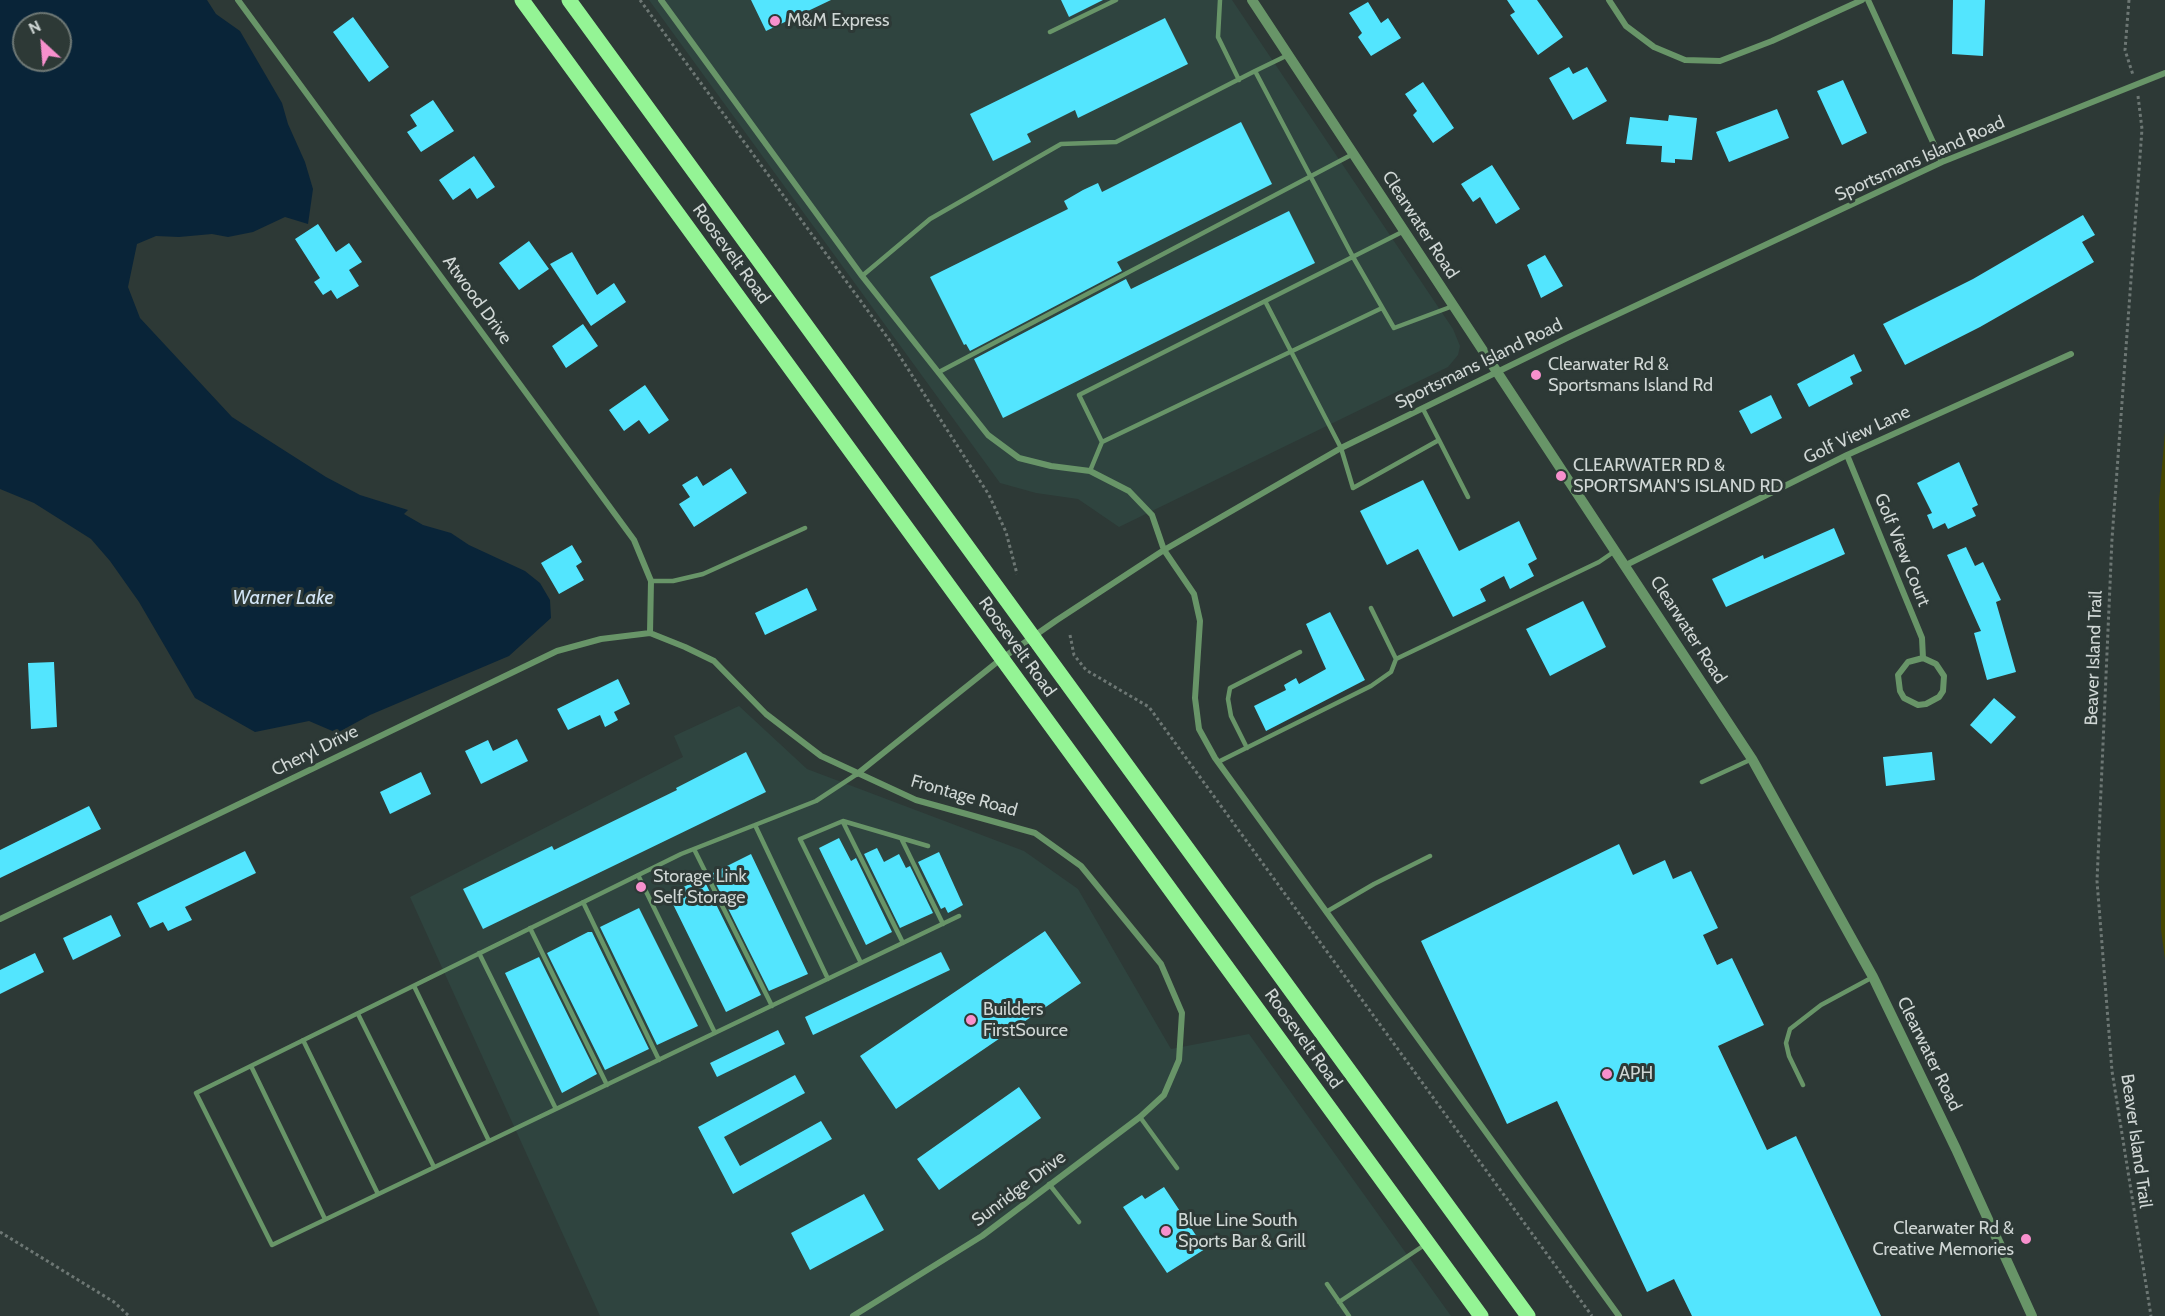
<!DOCTYPE html>
<style>
body{margin:0}
#map{position:relative;width:2165px;height:1316px;overflow:hidden;background:#2d3936;font-family:Cabin,sans-serif}
canvas{display:block}
.north{position:absolute;left:12px;top:12px;width:60px;height:60px;box-sizing:border-box;background:#2d3936;border:2px solid #6e7875;border-radius:50%;rotate:334deg;font-size:16px;font-weight:700;line-height:24px;text-align:center;color:#cfd6d4}
.north::after{content:'';display:block;margin:auto;width:21px;height:27px;background:#f790cd;clip-path:polygon(50% 0,100% 100%,50% 72%,0 100%)}
</style>
<div id="map">
<canvas width="2165" height="1316"></canvas>
<div class="north">N</div>
</div>
<script>
const ctx = document.querySelector('canvas').getContext('2d');
ctx.lineJoin = 'round';
function paint(path, color) { ctx.fillStyle = color; ctx.fill(path, 'evenodd'); }
const shape = rows => new Path2D(rows.map(r => 'M' + r).join(''));
function trace(path, color, width, dash) { ctx.strokeStyle = color; ctx.lineWidth = width; ctx.lineCap = dash ? 'butt' : 'round'; ctx.setLineDash(dash || []); ctx.stroke(path); }
function label(font, color, halo, rows, align = 'center') {
  ctx.font = font + ' Cabin,sans-serif'; ctx.lineWidth = 6; ctx.setLineDash([]); ctx.textBaseline = 'middle'; ctx.strokeStyle = halo; ctx.fillStyle = color; for (const [text, x, y, turn = 0] of rows) {
    ctx.save(); ctx.translate(x, y); ctx.rotate((+turn || 0) * Math.PI / 180); ctx.textAlign = isNaN(turn) ? turn : align; if (halo) ctx.strokeText(text, 0, 0); ctx.fillText(text, 0, 0); ctx.restore();
  }
}
const built = shape([
 [649,0,1232,0,1453,329,1460,346,1458,355,1448,367,1119,527,1078,499,1036,493,1000,483],
 [739,706,807,769,1024,851,1078,889,1171,1049,1249,1034,1451,1316,600,1316,410,897,683,757,674,736]
]);
const green = shape([
 [2165,432,2165,959,2161,930,2159,502]
]);
const water = shape([
 [0,0,207,0,216,14,240,31,282,103,288,124,305,162,313,189,308,224,285,217,253,232,228,237,212,234,179,237,156,236,137,244,128,287,140,318,232,417,326,477,360,495,408,510,404,514,423,525,451,533,469,545,525,571,540,583,550,600,551,618,509,656,370,715,337,733,309,721,255,732,195,698,139,602,110,561,91,539,34,503,0,489],
 [24,24,60,24,60,60,24,60]
]);
const building = shape([
 [751,0,831,0,766,31],
 [1061,0,1103,0,1069,17],
 [1507,0,1537,0,1563,37,1538,55,1510,15,1515,12],
 [1953,0,1985,0,1983,56,1952,54],
 [1368,2,1381,23,1388,18,1401,38,1371,56,1358,37,1362,33,1349,13],
 [353,17,389,67,369,82,333,32],
 [1165,18,1188,64,1078,118,1075,110,1027,134,1031,142,993,161,970,114],
 [1569,67,1573,74,1587,67,1607,101,1573,120,1549,78],
 [1843,80,1867,133,1842,145,1817,91],
 [1423,82,1454,128,1433,143,1413,115,1417,111,1405,94],
 [433,100,454,131,421,152,407,132,417,126,410,115],
 [1777,109,1789,138,1729,162,1716,132],
 [1669,115,1697,118,1692,160,1675,159,1675,163,1661,162,1662,146,1626,144,1630,117,1668,121],
 [1241,122,1272,184,1117,262,1122,271,970,351,966,344,964,345,930,277,1068,209,1064,201,1083,190,1098,183,1102,192],
 [474,156,495,187,477,199,470,188,453,200,439,180],
 [1492,165,1520,209,1496,224,1480,197,1473,202,1461,184],
 [1289,211,1315,263,1003,418,974,359,1126,279,1131,289],
 [2083,215,2095,235,2082,242,2094,262,1980,327,1905,365,1883,324,1973,279],
 [318,224,336,252,349,243,362,262,349,270,359,286,337,299,331,290,323,295,314,282,320,278,295,239],
 [529,241,549,269,519,290,499,263],
 [572,252,597,295,614,283,626,302,591,326,550,264],
 [1545,255,1563,286,1541,298,1527,265],
 [583,324,598,346,566,368,552,346],
 [1854,354,1862,371,1850,377,1853,384,1809,407,1797,384],
 [645,385,669,420,649,434,639,420,624,431,609,410],
 [1771,395,1782,418,1751,434,1739,411],
 [1959,462,1978,505,1972,508,1976,516,1948,529,1945,523,1933,529,1927,515,1932,513,1917,483],
 [731,468,747,493,694,527,679,504,690,497,682,485,697,476,703,486],
 [1423,480,1459,551,1519,521,1537,559,1528,564,1534,576,1510,589,1504,576,1480,589,1486,601,1453,617,1418,549,1387,565,1360,511],
 [1834,528,1845,554,1726,607,1712,579,1763,555,1764,559],
 [572,545,582,562,576,566,584,580,559,594,541,563],
 [1966,547,1975,566,1983,562,2001,600,1996,602,2016,672,1987,680,1974,633,1981,631,1947,555],
 [807,588,817,610,765,635,755,613],
 [1583,601,1606,647,1550,676,1526,629],
 [1330,612,1365,680,1266,731,1254,706,1286,690,1284,685,1296,678,1299,684,1326,669,1306,624],
 [54,662,57,727,31,729,28,663],
 [618,679,630,704,614,712,618,720,605,727,600,715,568,730,557,709],
 [1994,698,2016,717,1991,744,1970,725],
 [517,739,528,761,481,784,465,751,488,740,493,751],
 [746,752,766,792,483,929,463,889,552,846,554,850,677,790,676,788],
 [1932,752,1935,780,1886,786,1883,757],
 [421,772,431,794,390,814,380,792],
 [89,806,101,829,0,878,0,850],
 [839,838,851,861,856,858,892,932,866,945,819,848],
 [1619,844,1633,875,1665,860,1673,879,1691,871,1718,928,1703,935,1717,965,1732,958,1764,1025,1718,1046,1767,1150,1796,1136,1881,1316,1692,1316,1674,1279,1647,1292,1557,1101,1507,1124,1421,941],
 [877,848,884,862,899,854,906,868,910,866,933,913,900,928,864,854],
 [245,851,256,873,185,907,192,920,168,931,163,922,150,928,137,903],
 [939,852,963,905,948,913,945,907,941,909,918,862],
 [751,854,808,974,769,991,711,874],
 [703,878,761,995,726,1012,668,894],
 [639,908,698,1026,657,1045,600,927],
 [111,915,121,936,73,960,63,938],
 [1045,931,1081,983,896,1109,860,1056],
 [588,932,592,932,649,1049,605,1070,547,953],
 [941,952,950,970,813,1035,805,1017],
 [35,953,44,972,0,994,0,970],
 [539,957,597,1074,562,1093,505,973],
 [778,1030,785,1044,717,1077,710,1063],
 [795,1075,805,1093,724,1137,740,1166,821,1121,832,1139,733,1194,698,1127],
 [1019,1087,1041,1118,939,1190,917,1159],
 [1164,1187,1205,1249,1167,1273,1123,1207,1142,1195,1145,1199],
 [864,1194,884,1230,810,1270,791,1233]
]);
const path = shape([
 [640,0,890,341,989,495,1006,532,1017,574],
 [2129,0,2125,50,2133,75],
 [2138,96,2142,129,2112,539,2097,881,2112,1071,2151,1316],
 [1070,635,1074,655,1086,670,1149,707,1592,1316],
 [0,1232,114,1302,129,1316]
]);
const service = shape([
 [1220,0,1218,37,1239,80],
 [1050,32,1116,0],
 [1255,71,1288,55],
 [862,276,930,219,1061,144,1116,142,1255,71,1353,257,1394,328,1453,306],
 [1265,301,1341,448,1353,488,1439,440,1468,497],
 [939,372,1353,154],
 [1423,409,1439,440],
 [1102,442,1079,395,1404,231],
 [1090,471,1102,442,1382,308],
 [651,581,673,581,703,574,805,528],
 [1371,608,1396,659,1599,562,1615,551],
 [1247,748,1231,716,1228,699,1230,688,1300,652],
 [1218,762,1371,686,1391,672,1396,659],
 [857,774,816,801,681,854,196,1093,272,1245,959,916],
 [1702,782,1752,759],
 [843,822,903,943],
 [755,825,828,979],
 [901,838,943,924],
 [694,849,772,1006],
 [638,875,715,1033],
 [583,902,659,1060],
 [1326,912,1374,884,1430,856],
 [530,928,607,1085],
 [479,953,556,1109],
 [861,963,800,839,843,821,928,846],
 [414,986,489,1141],
 [358,1014,434,1167],
 [303,1040,378,1194],
 [251,1066,325,1219],
 [1803,1085,1789,1056,1786,1043,1790,1029,1821,1005,1873,977],
 [1140,1117,1177,1168],
 [1049,1184,1079,1222],
 [1327,1284,1349,1316],
 [1339,1302,1426,1244]
]);
const minor = shape([
 [238,0,634,540,651,581,650,633],
 [661,0,862,276,988,435,1019,458,1051,466,1090,471,1129,491,1152,515,1164,550,1194,594,1200,621,1195,698,1199,729,1215,758,1619,1316],
 [1609,0,1626,26,1654,47,1685,60,1720,61,1772,41,1862,0],
 [1868,0,1942,162],
 [1847,455,1922,638,1923,658,1936,664,1944,676,1943,691,1939,697,1926,704,1918,705,1904,698,1900,691,1898,675,1908,662,1923,658],
 [1626,565,1847,455,2071,354],
 [857,774,1001,659,1057,620,1164,550,1341,448,1569,337,1942,162,2165,73],
 [0,919,557,651,601,639,650,633,685,647,714,661,766,714,821,756,916,800,1035,833,1081,866,1161,964,1182,1013,1179,1060,1164,1095,1140,1117,982,1236,853,1316]
]);
const tertiary = shape([
 [1252,0,1752,759,1873,977,1956,1149,2032,1316]
]);
const primary = shape([
 [522,0,1481,1316],
 [569,0,1528,1316]
]);
const markers = [
 [775,21,6,"#f790cd"],
 [1536,375,6,"#f790cd"],
 [1561,476,6,"#f790cd"],
 [641,887,6,"#f790cd"],
 [971,1020,6,"#f790cd"],
 [1607,1074,6,"#f790cd"],
 [1166,1231,6,"#f790cd"],
 [2026,1239,6,"#f790cd"]
];
const poiNames = [
 ["M&M Express",787,21],
 ["Clearwater Rd &",1548,365],
 ["Sportsmans Island Rd",1548,386],
 ["CLEARWATER RD &",1573,466],
 ["SPORTSMAN'S ISLAND RD",1573,487],
 ["Storage Link",653,877],
 ["Self Storage",653,898],
 ["Builders",983,1010],
 ["FirstSource",983,1031],
 ["APH",1619,1074],
 ["Blue Line South",1178,1221],
 ["Sports Bar & Grill",1178,1242],
 ["Clearwater Rd &",2014,1229,"right"],
 ["Creative Memories",2014,1250,"right"]
];
const streetNames = [
 ["Sportsmans Island Road",1920,159,-24],
 ["Clearwater Road",1420,225,57],
 ["Roosevelt Road",731,254,54],
 ["Atwood Drive",477,300,54],
 ["Sportsmans Island Road",1479,364,-26],
 ["Golf View Lane",1857,435,-25],
 ["Golf View Court",1902,550,68],
 ["Clearwater Road",1688,630,57],
 ["Roosevelt Road",1017,647,54],
 ["Beaver Island Trail",2094,658,-88],
 ["Cheryl Drive",315,751,-26],
 ["Frontage Road",964,796,16],
 ["Roosevelt Road",1303,1039,54],
 ["Clearwater Road",1929,1054,64],
 ["Beaver Island Trail",2136,1141,82],
 ["Sunridge Drive",1019,1189,-37]
];
const waterNames = [
 ["Warner Lake",283,598]
];
paint(built, '#2f443f');
paint(green, '#464700');
paint(water, '#092438');
paint(building, '#53e5fe');
trace(path, '#6d7774', 3, [3, 3]);
trace(service, '#689568', 4.5);
trace(minor, '#689568', 6);
trace(tertiary, '#689568', 10);
trace(primary, '#94f495', 15);
for (const [x, y, r, color] of markers) { const dot = new Path2D(); dot.arc(x, y, r, 0, 2 * Math.PI); ctx.fillStyle = color; ctx.fill(dot); trace(dot, '#2d3936', 2); }
label('18px', '#cfd6d4', '#2d3936', poiNames, 'left');
label('18px', '#cfd6d4', '#2d3936', streetNames);
label('italic 20px', '#d2e5f6', '#2d3936', waterNames);
</script>
